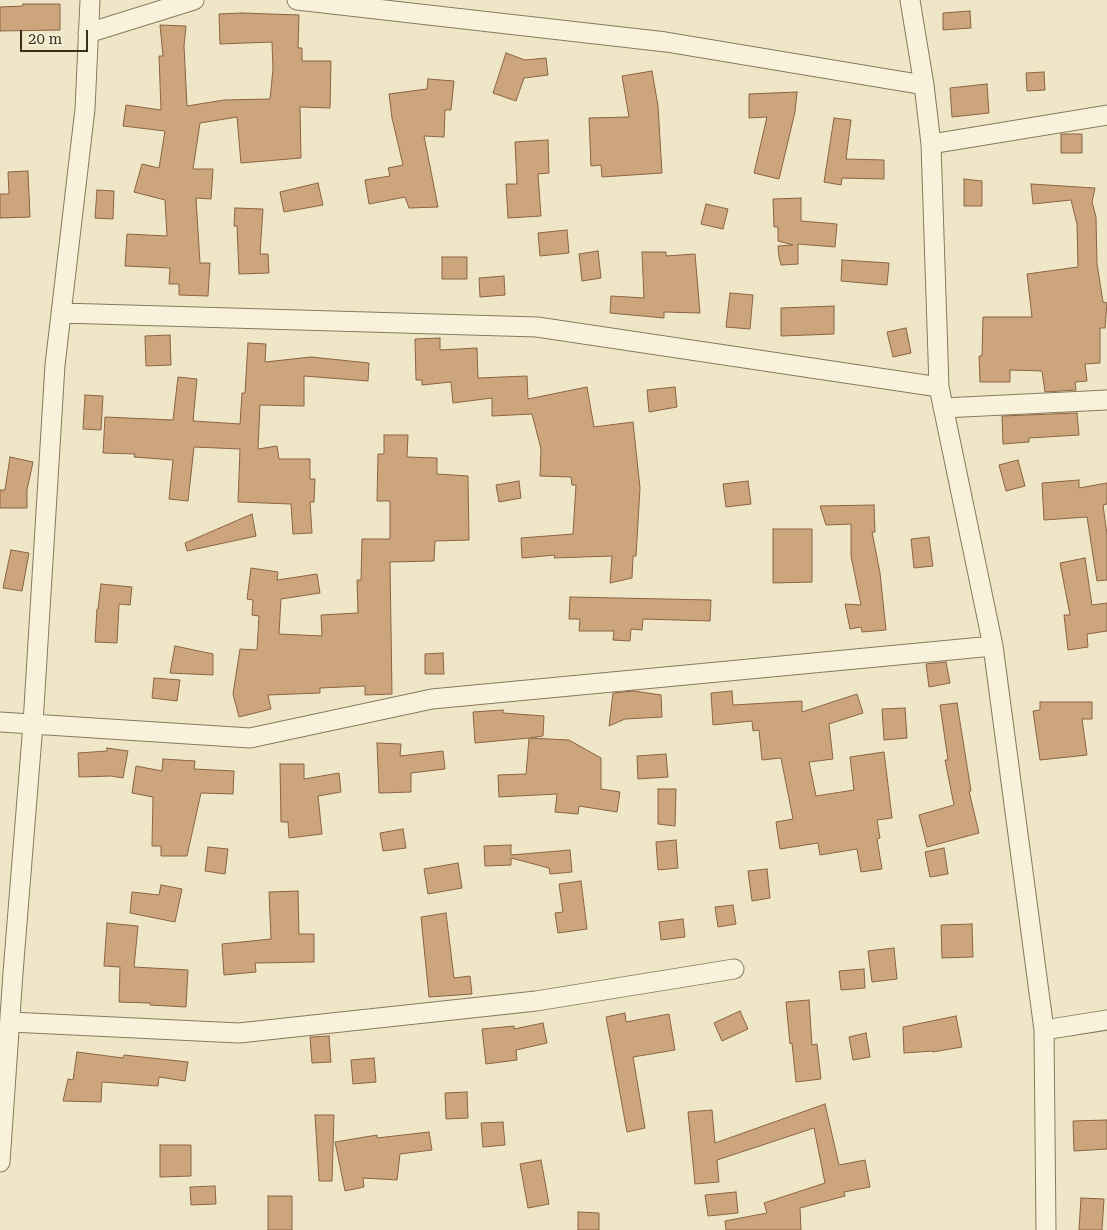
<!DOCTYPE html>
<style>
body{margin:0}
#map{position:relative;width:1107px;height:1230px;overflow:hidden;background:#efe6c7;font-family:"Roboto Serif",serif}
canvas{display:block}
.scale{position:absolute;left:20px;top:30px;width:68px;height:22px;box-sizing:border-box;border:2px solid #3b2f20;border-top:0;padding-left:6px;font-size:15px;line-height:18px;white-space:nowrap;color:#3b2f20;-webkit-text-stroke:4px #f6efd6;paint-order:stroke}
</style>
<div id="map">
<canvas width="1107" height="1230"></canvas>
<div class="scale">20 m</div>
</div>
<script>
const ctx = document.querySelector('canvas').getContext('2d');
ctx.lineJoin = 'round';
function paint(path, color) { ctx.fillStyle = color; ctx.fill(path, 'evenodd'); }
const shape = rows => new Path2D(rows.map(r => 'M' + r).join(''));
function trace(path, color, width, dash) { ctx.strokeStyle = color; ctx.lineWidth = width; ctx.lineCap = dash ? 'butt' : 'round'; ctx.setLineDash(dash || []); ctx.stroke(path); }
const building = shape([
 [23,4,60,4,60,30,0,31,0,7,23,6,23,4],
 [970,11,971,28,943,30,943,13,970,11],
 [242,13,299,15,298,48,302,48,302,61,331,61,330,108,300,107,301,158,241,163,237,117,200,123,193,169,213,169,211,199,196,198,200,263,210,263,208,296,179,295,179,284,169,284,170,268,125,266,127,234,167,236,165,200,134,192,142,164,159,168,165,131,123,126,126,105,161,110,159,56,163,56,160,25,186,26,184,46,187,106,224,100,270,99,273,69,272,42,220,44,219,14,242,13],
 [506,53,525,60,546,58,548,75,524,78,516,101,493,93,506,53],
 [652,71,658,106,662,173,602,177,601,165,591,166,589,118,629,117,622,76,652,71],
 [1044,72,1045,90,1027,91,1026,73,1044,72],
 [428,79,454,81,451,110,445,110,444,137,424,136,438,207,409,208,405,197,369,204,365,180,390,176,388,168,403,165,392,118,389,94,427,89,428,79],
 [987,84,989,113,952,117,950,88,987,84],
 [797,92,795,112,779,179,754,173,767,117,749,118,749,94,797,92],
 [834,118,851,120,846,159,884,160,884,179,842,178,841,185,824,182,834,118],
 [1061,134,1082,134,1082,153,1061,153,1061,134],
 [548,140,549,173,538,174,541,216,508,218,506,184,517,184,515,142,548,140],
 [28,171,30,217,0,218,0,194,9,194,8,172,28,171],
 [964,179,982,181,982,206,964,206,964,179],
 [318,183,323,205,284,212,280,192,318,183],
 [1031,184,1095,188,1092,202,1096,217,1097,264,1103,302,1107,303,1105,328,1100,328,1100,363,1085,364,1087,381,1075,382,1076,390,1045,392,1042,371,1010,370,1010,382,980,382,979,356,982,356,983,317,1032,317,1027,274,1078,267,1077,224,1071,200,1033,204,1031,184],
 [97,190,114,191,113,219,95,218,97,190],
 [801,198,801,221,837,224,835,247,798,244,798,264,781,265,779,257,778,246,793,245,778,241,778,227,774,227,773,199,801,198],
 [706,204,728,209,723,229,701,224,706,204],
 [235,208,263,209,260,254,268,254,269,273,239,274,237,226,234,226,235,208],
 [567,230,569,253,540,256,538,233,567,230],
 [598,251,601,278,582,281,579,254,598,251],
 [642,252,666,252,666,256,695,254,700,313,664,312,664,318,610,313,611,296,644,298,642,252],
 [442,257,467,257,467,279,442,279,442,257],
 [842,260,889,263,887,285,841,281,842,260],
 [504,276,505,295,480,297,479,278,504,276],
 [730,293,753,295,750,329,726,327,730,293],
 [834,306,834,334,781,336,781,308,834,306],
 [906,328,911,353,893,357,887,332,906,328],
 [170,335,171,365,146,366,145,336,170,335],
 [440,338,440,350,477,348,478,378,527,376,528,399,587,387,594,427,633,422,640,488,636,556,633,556,632,578,610,583,612,556,554,558,555,555,522,558,521,538,573,534,576,485,572,485,571,477,540,476,541,449,532,414,492,416,492,398,453,403,451,382,422,385,422,380,416,380,415,339,440,338],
 [248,343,266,344,265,362,311,357,369,363,368,381,304,376,304,406,260,405,258,449,277,446,279,459,310,459,310,479,315,479,314,502,310,502,312,533,293,534,291,504,238,502,240,449,194,447,188,501,169,499,173,460,134,457,135,454,103,453,105,417,173,420,178,377,197,379,193,421,240,424,242,393,245,393,248,343],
 [675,387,677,407,649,412,647,390,675,387],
 [85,395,103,396,101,430,83,429,85,395],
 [1077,413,1079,435,1029,438,1029,442,1003,444,1002,416,1077,413],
 [384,435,408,435,407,457,437,458,437,474,468,476,469,540,435,541,434,561,390,562,392,694,365,695,365,686,320,688,320,693,268,695,271,709,239,717,233,694,240,649,257,650,259,616,252,615,253,600,247,599,251,568,278,572,277,580,317,574,320,593,281,599,279,634,322,636,321,615,358,613,357,580,361,580,362,539,390,539,390,501,377,501,378,454,384,454,384,435],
 [10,457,33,462,27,490,27,508,0,508,0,490,5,490,10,457],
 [1018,460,1025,486,1006,491,999,465,1018,460],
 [1079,480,1079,488,1107,483,1107,504,1103,505,1107,534,1107,580,1097,581,1087,517,1044,520,1042,483,1079,480],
 [519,481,521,498,499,502,496,485,519,481],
 [748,481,751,504,726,507,723,484,748,481],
 [874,505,875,532,872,532,880,573,886,630,862,632,861,627,850,629,845,604,861,605,851,556,851,524,826,525,820,506,874,505],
 [252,514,256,536,187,551,185,543,252,514],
 [773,529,812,529,812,582,773,583,773,529],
 [929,537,933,566,914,568,911,539,929,537],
 [11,550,29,553,22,591,3,588,11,550],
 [1085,558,1092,605,1107,603,1107,631,1087,634,1088,647,1068,650,1064,615,1070,615,1060,563,1085,558],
 [101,584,132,587,130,605,119,604,117,643,95,642,97,609,98,609,101,584],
 [570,597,711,600,710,621,643,619,642,630,631,629,630,641,613,640,614,631,579,631,580,619,569,619,570,597],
 [175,646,213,654,213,675,170,673,175,646],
 [443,653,444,674,425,674,425,654,443,653],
 [946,662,950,683,929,687,926,664,946,662],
 [154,678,180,680,177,701,152,698,154,678],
 [634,691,661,695,662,717,625,719,609,726,613,693,634,691],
 [732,691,733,705,802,701,802,712,857,694,863,713,829,724,833,759,809,762,816,796,854,790,850,757,884,752,892,818,877,820,880,838,877,839,882,869,861,872,857,849,820,855,818,843,780,849,776,822,793,819,781,758,762,760,759,730,753,731,752,721,713,725,711,693,732,691],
 [1040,702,1092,702,1092,719,1082,719,1087,755,1040,760,1033,711,1040,710,1040,702],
 [957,703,971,791,969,791,979,833,927,847,919,815,954,805,945,760,948,760,940,705,957,703],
 [905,708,907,738,884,740,882,709,905,708],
 [503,710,503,713,544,716,543,736,530,738,569,740,601,758,601,789,620,792,617,812,579,806,578,814,555,812,557,794,499,797,498,775,526,774,529,738,475,743,473,712,503,710],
 [377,743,401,744,400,756,443,751,445,769,411,773,411,792,379,793,377,743],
 [107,748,128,751,123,778,111,776,79,777,78,753,107,751,107,748],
 [666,754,668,777,638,779,637,756,666,754],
 [163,759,195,761,194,769,234,771,233,794,201,793,187,856,161,856,161,846,152,846,153,797,132,793,136,766,162,771,163,759],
 [280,764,304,764,304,779,339,773,341,792,318,796,322,834,289,838,288,822,281,822,280,764],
 [658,789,676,789,675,826,658,824,658,789],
 [403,829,406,848,383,851,380,833,403,829],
 [676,840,678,868,658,870,656,842,676,840],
 [511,845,511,855,570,850,572,872,550,874,549,868,511,858,511,865,485,866,484,846,511,845],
 [208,847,228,849,225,874,205,871,208,847],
 [944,848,948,874,930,877,925,852,944,848],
 [458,863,462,888,428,894,424,869,458,863],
 [767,869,770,898,752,901,748,871,767,869],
 [581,881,587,929,558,933,555,913,563,912,559,884,581,881],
 [161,885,182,889,175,922,130,913,132,892,159,895,161,885],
 [298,891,299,934,314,934,314,962,255,963,256,972,224,975,222,944,271,939,269,892,298,891],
 [733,905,736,924,718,927,715,907,733,905],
 [446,913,454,978,470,976,472,994,429,997,421,917,446,913],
 [683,919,685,937,661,940,659,922,683,919],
 [107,923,138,926,134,967,188,970,186,1007,150,1005,150,1003,119,1002,120,967,104,966,107,923],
 [972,924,973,957,942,958,941,925,972,924],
 [894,948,897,979,872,982,868,951,894,948],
 [864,969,865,988,841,990,839,971,864,969],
 [809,1000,812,1045,817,1044,821,1079,796,1082,792,1043,790,1044,786,1002,809,1000],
 [740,1011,748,1029,722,1041,714,1023,740,1011],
 [625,1013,626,1022,669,1014,675,1050,633,1057,645,1128,627,1132,606,1017,625,1013],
 [956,1016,962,1047,933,1052,933,1051,904,1053,903,1027,956,1016],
 [543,1023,547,1043,516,1050,517,1060,486,1064,482,1029,514,1026,514,1029,543,1023],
 [866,1033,870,1057,853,1060,849,1037,866,1033],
 [329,1036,331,1062,312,1063,310,1037,329,1036],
 [77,1052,123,1058,124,1055,188,1062,185,1081,159,1077,158,1086,102,1082,101,1102,63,1101,68,1079,73,1080,77,1052],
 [374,1058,376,1082,353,1084,351,1060,374,1058],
 [467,1092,468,1118,446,1119,445,1093,467,1092],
 [825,1104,839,1165,865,1160,870,1187,844,1192,845,1196,800,1208,801,1230,726,1230,725,1221,767,1213,764,1203,825,1183,814,1128,717,1160,719,1182,695,1184,688,1112,712,1110,715,1143,825,1104],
 [315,1115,334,1115,332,1181,319,1181,315,1115],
 [1107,1120,1107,1149,1074,1151,1073,1121,1107,1120],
 [503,1122,505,1145,483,1147,481,1123,503,1122],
 [429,1132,432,1150,400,1154,397,1180,363,1178,364,1187,345,1191,335,1142,377,1135,377,1138,429,1132],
 [160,1145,191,1145,191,1176,160,1177,160,1145],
 [541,1160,549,1204,528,1208,520,1164,541,1160],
 [215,1186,216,1204,191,1205,190,1187,215,1186],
 [736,1192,738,1213,708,1216,705,1195,736,1192],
 [268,1196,292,1196,292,1230,268,1230,268,1196],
 [1081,1198,1104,1199,1102,1230,1079,1230,1081,1198],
 [578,1212,599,1213,599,1230,578,1230,578,1212]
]);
const minor = shape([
 [297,0,666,42,924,85],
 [910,0,924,85,931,144,939,387,993,646,1044,1030,1046,1230],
 [88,33,194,0],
 [931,144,1107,115],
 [61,313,537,327,939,387],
 [943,408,1107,400],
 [0,722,250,738,432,699,993,646],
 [10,1022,239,1033,536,1001,734,969],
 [1044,1030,1107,1020],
 [0,1162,13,973,33,724,55,365,85,109,90,0]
]);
paint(building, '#cca57d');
trace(building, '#8a6442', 1);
trace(minor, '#8a795c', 21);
trace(minor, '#f9f2da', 19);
</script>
